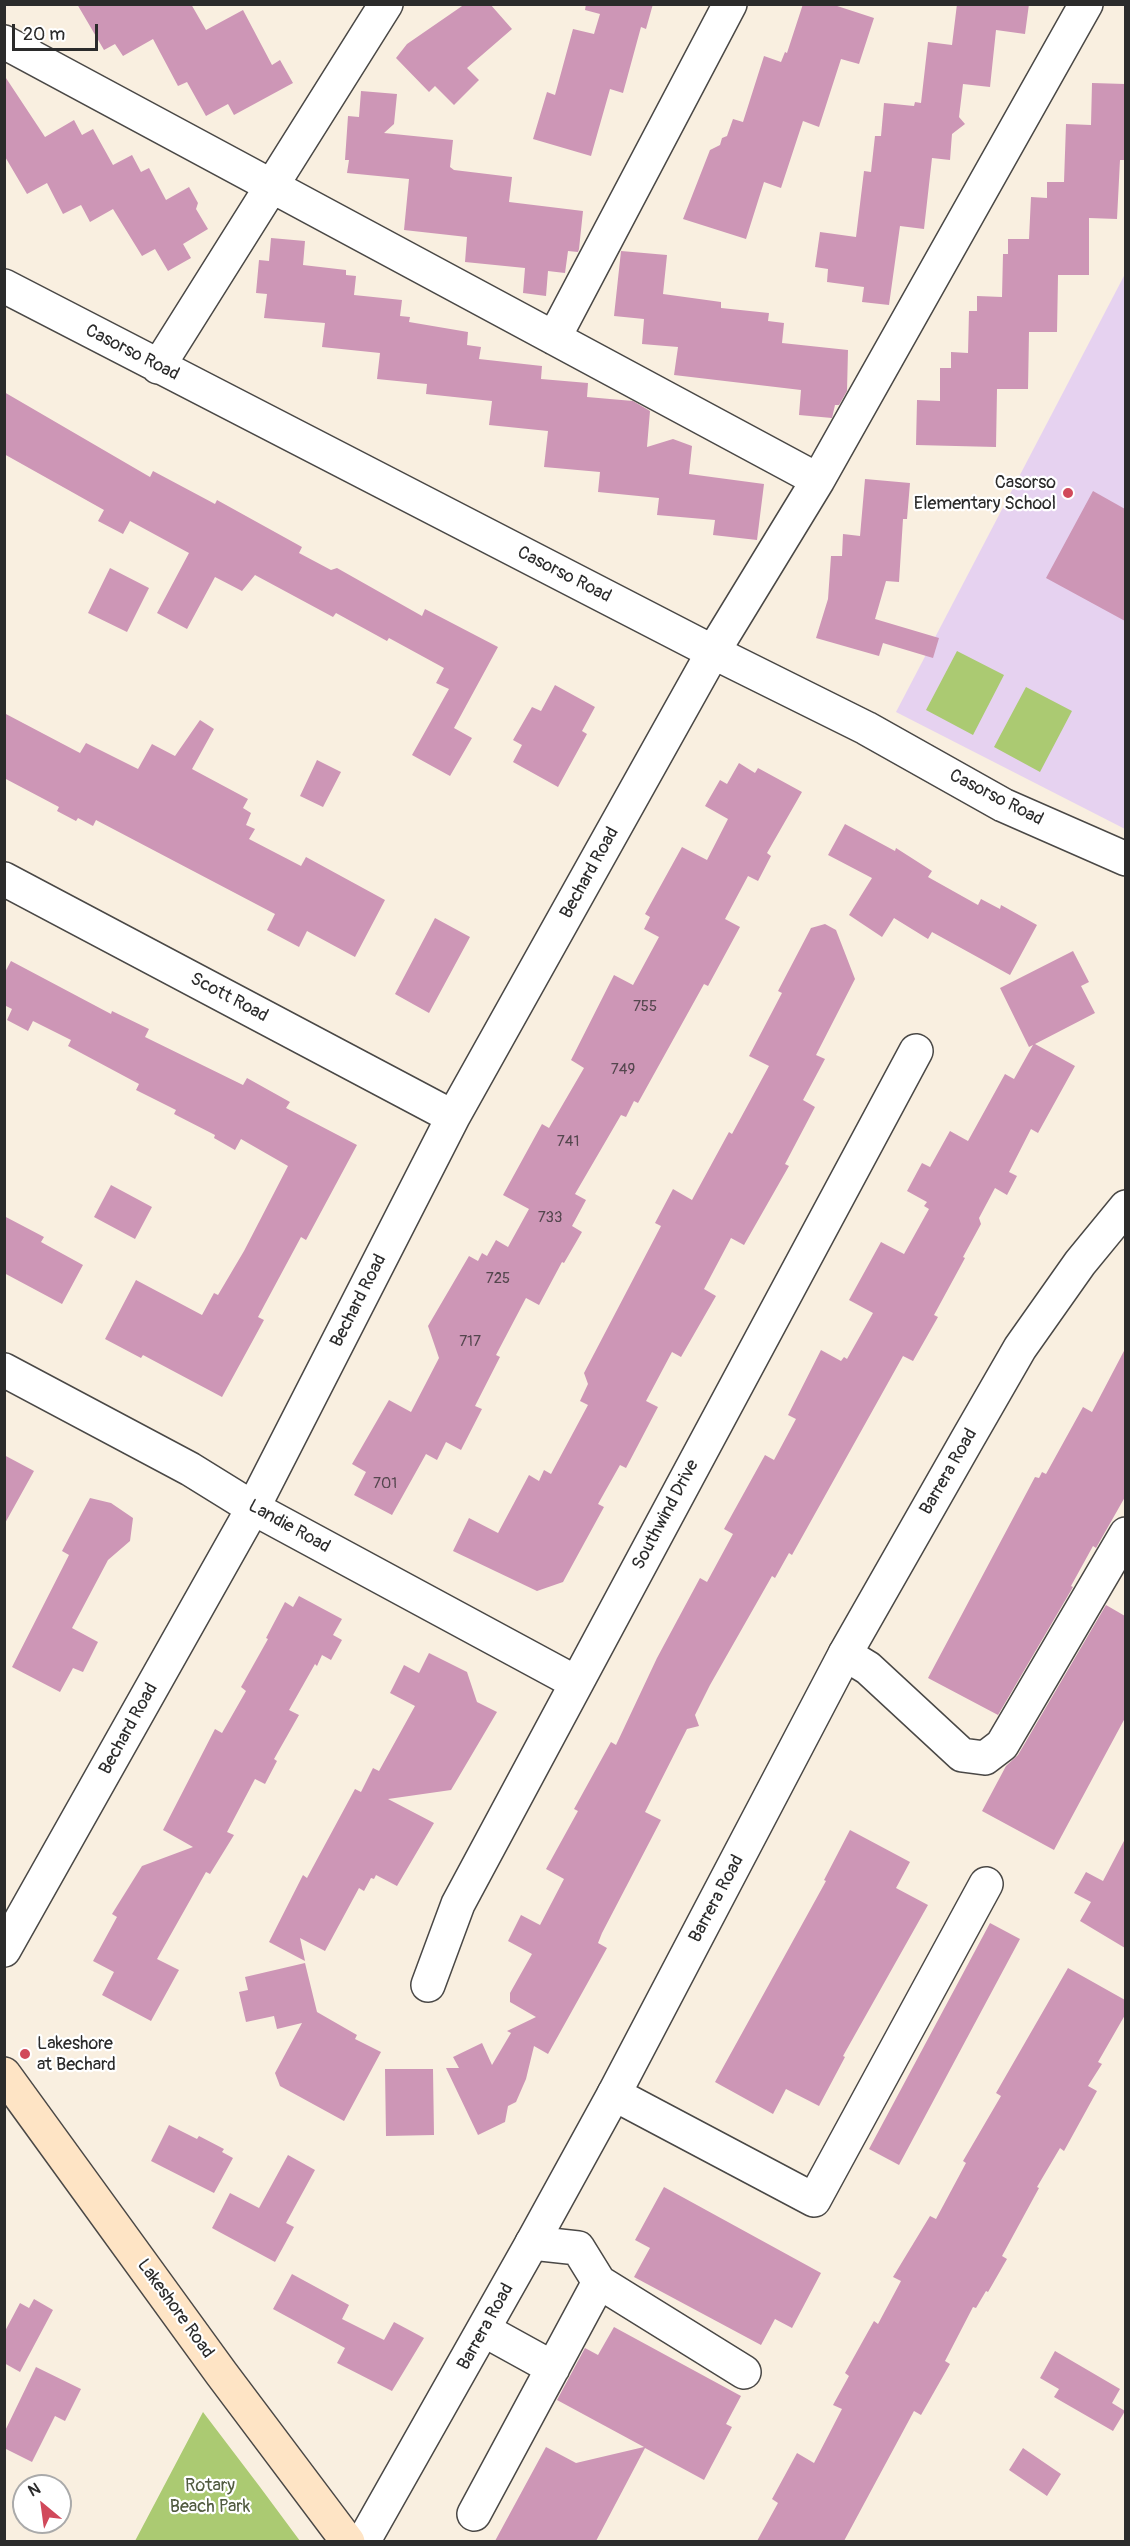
<!DOCTYPE html>
<style>
body{margin:0}
#map{position:relative;width:1130px;height:2546px;overflow:hidden;background:#f9efe0;font-family:Pangolin,sans-serif}
canvas{display:block}
.frame{position:absolute;inset:0;border:6px solid #2b2b2b;pointer-events:none}
.north{position:absolute;left:12px;top:2474px;width:60px;height:60px;box-sizing:border-box;background:#fff;border:2px solid #aaa;border-radius:50%;rotate:331deg;font-size:16px;font-weight:700;line-height:24px;text-align:center;color:#2b2b2b}
.north::after{content:'';display:block;margin:auto;width:21px;height:27px;background:#d1495b;clip-path:polygon(50% 0,100% 100%,50% 72%,0 100%)}
.scale{position:absolute;left:12px;top:24px;width:86px;height:27px;box-sizing:border-box;border:3px solid #2b2b2b;border-top:0;padding-left:8px;font-size:18px;line-height:21px;white-space:nowrap;color:#2b2b2b;-webkit-text-stroke:4px #fff;paint-order:stroke}
</style>
<div id="map">
<canvas width="1130" height="2546"></canvas>
<div class="frame"></div>
<div class="north">N</div>
<div class="scale">20 m</div>
</div>
<script>
const ctx = document.querySelector('canvas').getContext('2d');
ctx.lineJoin = 'round';
function paint(path, color) { ctx.fillStyle = color; ctx.fill(path, 'evenodd'); }
const shape = rows => new Path2D(rows.map(r => 'M' + r).join(''));
function trace(path, color, width, dash) { ctx.strokeStyle = color; ctx.lineWidth = width; ctx.lineCap = dash ? 'butt' : 'round'; ctx.setLineDash(dash || []); ctx.stroke(path); }
function label(font, color, halo, rows, align = 'center') {
  ctx.font = font + ' Pangolin,sans-serif'; ctx.lineWidth = 4.5; ctx.setLineDash([]); ctx.textBaseline = 'middle'; ctx.strokeStyle = halo; ctx.fillStyle = color; for (const [text, x, y, turn = 0] of rows) {
    ctx.save(); ctx.translate(x, y); ctx.rotate((+turn || 0) * Math.PI / 180); ctx.textAlign = isNaN(turn) ? turn : align; if (halo) ctx.strokeText(text, 0, 0); ctx.fillText(text, 0, 0); ctx.restore();
  }
}
const built = shape([
 [1125,274,1125,829,896,712]
]);
const green = shape([
 [957,651,1004,675,973,735,926,710],
 [1026,687,1072,711,1040,772,994,747],
 [203,2412,260,2487,300,2541,135,2541]
]);
const building = shape([
 [77,4,191,4,206,30,243,10,272,65,280,60,293,83,234,115,228,104,206,116,187,82,178,86,153,39,123,56,115,44,104,50],
 [465,4,490,4,512,29,467,68,479,80,454,105,435,86,429,92,396,58,407,44],
 [586,4,653,4,646,29,641,27,623,93,610,89,591,156,533,139,547,92,555,95,573,29,594,34,600,14,585,10],
 [803,4,831,4,874,18,859,64,841,59,819,127,803,121,781,188,764,182,746,239,683,219,710,150,720,145,722,138,727,136,733,119,743,122,764,56,781,62,785,52,787,53],
 [957,4,1029,4,1025,34,996,30,990,87,963,84,959,117,965,124,952,134,950,160,932,158,924,229,900,226,889,305,862,302,864,287,827,282,828,269,815,267,820,232,856,237,864,171,871,172,875,136,881,136,884,103,914,106,915,102,921,103,928,42,952,45],
 [4,75,45,137,74,120,82,135,93,129,113,165,132,155,141,172,149,168,166,200,189,187,198,203,196,209,208,229,183,244,191,258,168,271,155,249,142,256,113,209,90,222,81,205,63,214,47,183,27,194,4,155],
 [1092,83,1125,84,1125,160,1120,160,1117,219,1089,218,1089,275,1058,275,1057,332,1029,332,1028,389,997,389,996,447,916,445,917,400,940,401,940,368,951,368,951,352,968,353,969,311,977,311,977,296,1002,297,1003,254,1008,254,1008,239,1029,239,1031,197,1047,198,1047,182,1064,182,1066,124,1091,125],
 [361,91,397,94,394,124,384,133,453,140,450,167,454,170,512,177,509,202,583,211,579,249,578,252,568,251,565,273,548,271,546,296,523,293,525,268,465,262,467,237,404,230,409,179,347,173,349,160,345,160,348,116,359,117],
 [271,238,305,241,303,265,346,270,346,275,356,276,354,295,402,300,400,316,410,317,409,322,468,332,467,345,481,347,479,359,542,366,541,379,588,383,587,397,633,401,650,411,647,447,673,439,692,446,689,474,764,484,757,540,713,535,715,520,657,515,659,498,598,492,600,472,544,467,548,431,489,425,492,401,426,394,427,384,377,379,380,353,322,347,325,323,264,318,267,294,256,293,259,260,269,261],
 [621,251,667,255,663,294,721,302,721,308,769,313,768,321,784,323,782,343,848,350,847,391,839,405,835,405,832,418,799,415,801,390,674,375,678,347,642,344,644,319,614,316],
 [4,392,150,477,153,471,215,504,217,500,302,547,299,553,331,570,337,568,422,616,425,609,498,647,454,728,472,738,450,776,412,755,449,689,436,683,444,668,389,638,387,641,336,613,333,617,255,575,242,591,215,577,187,629,157,613,189,553,130,521,123,534,98,521,104,510,4,454],
 [865,479,910,483,907,519,903,519,899,582,886,581,875,619,939,638,933,658,883,643,879,656,816,638,828,599,831,556,842,556,843,534,860,536],
 [1093,491,1125,509,1125,621,1046,578],
 [110,568,149,588,127,632,88,613],
 [555,685,595,707,582,731,587,734,558,787,513,762,522,745,513,740,532,707,541,711],
 [4,713,80,753,86,743,138,769,152,744,175,756,200,720,214,729,192,769,248,799,243,808,251,813,246,825,255,829,249,839,301,866,306,857,385,900,355,957,307,931,299,947,267,930,275,914,96,820,93,826,78,818,76,821,57,811,59,807,4,778],
 [317,760,341,772,323,807,300,796],
 [739,763,755,773,758,768,802,792,767,853,771,856,758,881,748,876,725,919,740,927,708,986,704,984,638,1103,634,1101,626,1117,621,1115,575,1194,586,1200,572,1226,582,1232,564,1263,562,1262,539,1305,526,1298,496,1355,500,1357,475,1406,482,1409,461,1450,446,1442,437,1460,426,1454,392,1515,354,1495,366,1472,352,1464,389,1400,411,1412,439,1358,428,1326,469,1256,478,1261,482,1253,487,1256,496,1240,508,1247,529,1209,503,1195,542,1124,549,1128,584,1068,571,1060,614,975,633,985,659,937,644,929,650,917,645,914,682,847,707,860,728,819,705,806,720,780,727,784],
 [845,824,895,851,896,848,932,871,928,877,978,905,981,899,1000,909,1001,905,1037,925,1010,975,932,932,928,939,894,918,882,937,849,915,872,878,828,855],
 [435,918,470,937,429,1013,395,994],
 [825,924,836,930,855,979,816,1055,825,1059,803,1100,815,1107,785,1164,789,1166,744,1245,731,1238,704,1289,716,1296,681,1357,672,1352,646,1401,658,1407,626,1468,620,1465,598,1504,604,1507,563,1582,537,1591,453,1551,469,1518,498,1533,529,1475,539,1481,544,1470,551,1474,588,1405,580,1401,588,1384,584,1373,661,1226,655,1223,673,1189,692,1200,729,1132,732,1134,769,1066,749,1056,782,993,778,991,811,928],
 [1073,951,1089,982,1081,986,1095,1013,1035,1044,1075,1066,1038,1133,1031,1129,1009,1172,1017,1176,1007,1195,995,1188,979,1218,981,1224,963,1257,965,1258,934,1315,938,1317,913,1361,903,1356,792,1555,789,1553,775,1578,772,1576,710,1685,695,1715,699,1726,687,1729,645,1812,661,1820,602,1933,598,1943,607,1948,582,1993,548,2054,534,2046,526,2079,516,2102,508,2106,505,2122,478,2135,446,2068,459,2068,453,2057,482,2043,492,2065,511,2033,507,2031,536,2017,510,2002,510,1993,532,1954,508,1941,521,1915,540,1925,564,1879,546,1869,578,1811,574,1809,611,1742,616,1745,657,1658,700,1578,707,1582,733,1534,724,1529,765,1455,774,1460,796,1419,788,1415,821,1350,841,1361,844,1357,847,1359,873,1313,849,1300,881,1242,904,1254,929,1209,924,1206,927,1202,907,1191,922,1163,930,1167,950,1131,968,1141,1005,1074,1014,1079,1033,1045,1029,1047,1000,988],
 [11,961,111,1014,112,1011,149,1029,145,1037,243,1085,247,1078,290,1102,286,1108,357,1145,306,1240,301,1237,258,1317,264,1320,222,1397,143,1355,141,1358,105,1339,136,1280,202,1315,214,1293,218,1295,244,1251,288,1166,241,1139,235,1150,214,1138,215,1135,174,1114,176,1110,136,1090,139,1084,68,1046,71,1040,33,1021,28,1031,7,1020,12,1009,4,1005,4,974],
 [111,1185,152,1207,135,1239,94,1217],
 [4,1216,44,1237,41,1242,83,1265,62,1304,4,1273],
 [1125,1349,1125,1497,1096,1548,1093,1546,1071,1586,1073,1587,998,1715,928,1678,1035,1477,1039,1478,1042,1472,1046,1474,1083,1407,1092,1412],
 [4,1455,34,1471,4,1525],
 [90,1498,111,1503,133,1518,130,1541,108,1560,72,1628,98,1642,83,1672,73,1668,60,1692,12,1667,69,1555,62,1551],
 [299,1596,342,1619,333,1635,342,1640,331,1660,322,1655,317,1666,315,1664,289,1710,299,1715,274,1759,277,1761,265,1784,255,1779,227,1832,234,1835,210,1874,206,1872,157,1959,179,1970,151,2021,102,1995,114,1972,93,1961,117,1917,112,1914,142,1866,193,1847,163,1830,215,1729,222,1733,246,1691,241,1687,268,1639,266,1638,285,1602,293,1607],
 [1106,1605,1125,1616,1125,1718,1054,1850,982,1811,1006,1766,1018,1755],
 [429,1653,467,1672,477,1702,497,1712,451,1790,388,1799,434,1823,397,1886,376,1875,374,1879,371,1878,364,1891,359,1888,325,1951,300,1938,305,1961,269,1942,303,1875,307,1878,355,1789,361,1792,373,1768,379,1771,415,1706,390,1693,404,1665,419,1673],
 [850,1830,910,1862,896,1888,928,1905,843,2056,845,2057,819,2106,786,2089,773,2114,715,2082,826,1881,824,1880],
 [1125,1839,1125,1948,1080,1921,1091,1902,1074,1893,1086,1872,1103,1881],
 [990,1923,1020,1939,899,2165,869,2149],
 [305,1963,317,2012,357,2035,355,2039,381,2052,344,2121,280,2086,275,2073,302,2023,277,2029,274,2016,246,2022,239,1992,248,1990,245,1977],
 [1068,1968,1125,2000,1125,2015,1098,2062,1102,2064,1088,2086,1097,2091,1064,2151,1060,2148,1037,2187,1039,2188,1002,2256,1007,2259,988,2292,986,2291,976,2308,973,2307,945,2361,950,2364,921,2415,914,2411,844,2541,757,2541,778,2503,772,2499,797,2453,814,2463,842,2409,833,2405,849,2376,845,2373,874,2321,878,2324,901,2281,893,2277,930,2216,936,2219,966,2163,963,2161,1001,2096,996,2093],
 [385,2069,433,2069,434,2135,386,2136],
 [169,2125,197,2139,199,2136,224,2149,222,2152,233,2158,214,2193,151,2161],
 [288,2155,315,2170,286,2223,294,2227,275,2262,212,2228,230,2193,259,2208],
 [664,2187,821,2273,792,2328,775,2319,761,2345,634,2277,650,2248,635,2240],
 [292,2274,349,2305,342,2319,384,2340,394,2322,424,2338,392,2391,337,2363,345,2348,273,2309],
 [34,2299,53,2310,20,2372,4,2363,4,2333,20,2303,29,2308],
 [614,2327,741,2396,726,2424,732,2427,704,2480,645,2448,596,2541,495,2541,546,2447,576,2463,644,2447,557,2400,585,2348,598,2355],
 [1055,2351,1120,2389,1112,2403,1125,2411,1113,2431,1054,2397,1059,2389,1040,2378],
 [36,2367,81,2389,65,2421,55,2416,32,2462,4,2448,4,2433],
 [1023,2448,1061,2474,1047,2496,1009,2470]
]);
const minor = shape([
 [4,42,818,480],
 [4,286,713,652,866,728,1003,805,1126,859],
 [554,338,730,4],
 [158,367,386,4],
 [4,879,453,1117],
 [4,1370,190,1469,253,1508,575,1682],
 [845,1654,868,1668,962,1755,985,1758,1002,1745,1126,1534],
 [4,1950,253,1508,453,1117,713,652,818,480,1086,4],
 [428,1985,458,1904,916,1051],
 [614,2094,814,2200,986,1884],
 [532,2243,578,2248,599,2282,744,2372],
 [484,2330,553,2368],
 [474,2514,599,2282]
]);
const tertiary = shape([
 [363,2542,532,2243,614,2094,845,1654,967,1440,1020,1348,1080,1263,1126,1207]
]);
const secondary = shape([
 [4,2074,221,2373,348,2542]
]);
const markers = [
 [1068,493,6,"#d1495b"],
 [25,2054,6,"#d1495b"]
];
const numberNames = [
 ["755",645,1007],
 ["749",623,1070],
 ["741",568,1142],
 ["733",550,1218],
 ["725",498,1279],
 ["717",470,1342],
 ["701",385,1484]
];
const streetNames = [
 ["Casorso Road",132,353,27],
 ["Casorso Road",564,575,27],
 ["Casorso Road",996,798,27],
 ["Bechard Road",590,873,-61],
 ["Scott Road",229,998,28],
 ["Bechard Road",359,1301,-63],
 ["Barrera Road",949,1472,-60],
 ["Southwind Drive",666,1515,-62],
 ["Landie Road",289,1527,29],
 ["Bechard Road",129,1729,-61],
 ["Barrera Road",717,1899,-62],
 ["Lakeshore Road",175,2309,54],
 ["Barrera Road",486,2327,-61]
];
const poiNames = [
 ["Casorso",1056,483],
 ["Elementary School",1056,504],
 ["Lakeshore",37,2044,"left"],
 ["at Bechard",37,2065,"left"]
];
const parkNames = [
 ["Rotary",210,2486],
 ["Beach Park",210,2507]
];
paint(built, '#e6d2f0');
paint(green, '#abca72');
paint(building, '#cd96b6');
trace(minor, '#4a4846', 36);
trace(tertiary, '#4a4846', 36);
trace(secondary, '#4a4846', 36);
trace(minor, '#fff', 33);
trace(tertiary, '#fff', 33);
trace(secondary, '#fee4c5', 33);
for (const [x, y, r, color] of markers) { const dot = new Path2D(); dot.arc(x, y, r, 0, 2 * Math.PI); ctx.fillStyle = color; ctx.fill(dot); trace(dot, '#fff', 2); }
label('15px', '#54464e', null, numberNames);
label('18px', '#2b2b2b', '#fff', streetNames);
label('18px', '#2b2b2b', '#fff', poiNames, 'right');
label('18px', '#515b40', '#fff', parkNames);
</script>
